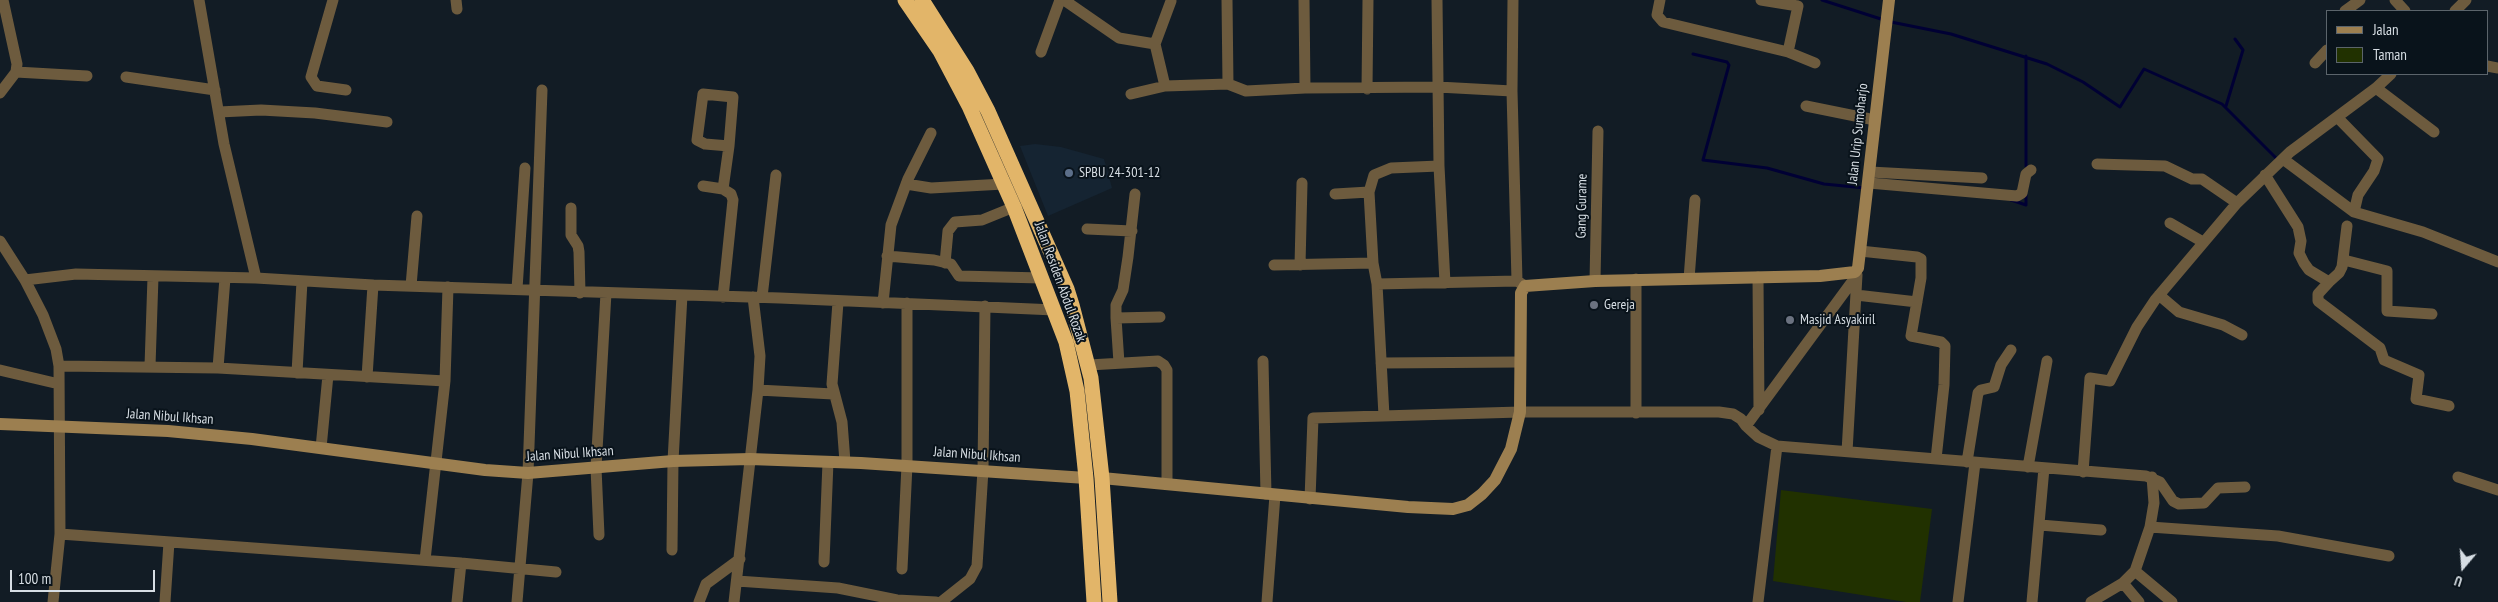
<!DOCTYPE html>
<style>
body{margin:0}
#map{position:relative;width:2498px;height:602px;overflow:hidden;background:#121c25;font-family:"PT Sans Narrow",sans-serif}
canvas{display:block}
.legend{position:absolute;left:2326px;top:10px;width:162px;height:65px;box-sizing:border-box;background:#09131b;border:1px solid #5b646b;margin:0;padding:6px 9px;list-style:none;font-size:15px;color:#d7dee4}
.legend li{display:flex;align-items:center;gap:10px;height:25px}
.legend b{width:25px;border:1px solid #5b646b}
.north{position:absolute;left:2438px;top:542px;width:50px;height:50px;-webkit-text-stroke:4px #09131b;paint-order:stroke;rotate:198deg;font-size:14px;font-weight:700;line-height:20px;text-align:center;color:#d7dee4}
.north::after{content:'';display:block;margin:auto;width:18px;height:22px;background:#d7dee4;clip-path:polygon(50% 0,100% 100%,50% 72%,0 100%)}
.scale{position:absolute;left:10px;top:570px;width:145px;height:22px;box-sizing:border-box;border:2px solid #d7dee4;border-top:0;padding-left:6px;font-size:15px;line-height:18px;white-space:nowrap;color:#d7dee4;-webkit-text-stroke:4px #09131b;paint-order:stroke}
</style>
<div id="map">
<canvas width="2498" height="602"></canvas>
<ul class="legend">
<li><b style="height:6px;background:#9c7f50"></b>Jalan</li>
<li><b style="height:14px;background:#213100"></b>Taman</li>
</ul>
<div class="north">U</div>
<div class="scale">100 m</div>
</div>
<script>
const ctx = document.querySelector('canvas').getContext('2d');
ctx.lineJoin = 'round';
function paint(path, color) { ctx.fillStyle = color; ctx.fill(path, 'evenodd'); }
const shape = rows => new Path2D(rows.map(r => 'M' + r).join(''));
function trace(path, color, width, dash) { ctx.strokeStyle = color; ctx.lineWidth = width; ctx.lineCap = dash ? 'butt' : 'round'; ctx.setLineDash(dash || []); ctx.stroke(path); }
function label(font, color, halo, rows, align = 'center') {
  ctx.font = font + ' "PT Sans Narrow",sans-serif'; ctx.lineWidth = 4; ctx.setLineDash([]); ctx.textBaseline = 'middle'; ctx.strokeStyle = halo; ctx.fillStyle = color; for (const [text, x, y, turn = 0] of rows) {
    ctx.save(); ctx.translate(x, y); ctx.rotate((+turn || 0) * Math.PI / 180); ctx.textAlign = isNaN(turn) ? turn : align; if (halo) ctx.strokeText(text, 0, 0); ctx.fillText(text, 0, 0); ctx.restore();
  }
}
const built = shape([
 [1035,144,1061,147,1104,159,1112,188,1048,216,1020,146]
]);
const green = shape([
 [1781,490,1932,509,1920,602,1906,602,1773,581]
]);
const stream = shape([
 [1822,0,1884,20],
 [1891,22,1951,34,2047,64,2083,82,2120,107,2144,69,2222,104,2278,160],
 [1693,54,1727,62,1729,65,1703,160,1767,168,1824,184,1865,188],
 [2026,56,2026,166],
 [2226,106,2243,50,2235,39],
 [2011,200,2026,205,2026,195]
]);
const street = shape([
 [199,0,224,144,256,278],
 [333,0,311,77,317,86,346,90],
 [456,0,457,9],
 [1064,0,1119,38,1155,44,1165,86],
 [1227,0,1228,84],
 [1304,0,1305,88],
 [1437,0,1439,166,1445,283],
 [1513,0,1512,91,1517,281],
 [1660,0,1657,15,1663,22,1788,52,1798,6,1761,0],
 [2395,0,2405,11],
 [2345,11,2360,0],
 [2455,11,2466,0],
 [1155,44,1171,1],
 [1041,52,1060,0],
 [1788,52,1815,63],
 [2315,63,2327,50],
 [2487,66,2498,68],
 [16,72,87,76],
 [126,77,215,90],
 [2376,88,2434,132],
 [1367,89,1368,0],
 [0,93,16,72,17,64,3,0],
 [1131,94,1165,86,1228,84,1246,91,1305,88,1438,87,1512,91],
 [1806,106,1875,120],
 [219,112,261,110,315,113,387,122],
 [2337,117,2378,159,2374,171,2358,195,2354,212],
 [2283,159,2354,212,2423,232,2498,262],
 [2097,164,2165,166,2192,179,2202,179,2237,203],
 [1870,172,1982,178],
 [2265,175,2298,227,2301,241,2299,253,2304,263,2309,270,2329,282,2339,273,2342,267,2347,226],
 [1869,183,2017,196,2022,193,2026,174,2031,170],
 [906,184,931,188,1004,184],
 [703,186,723,189,731,194,733,200,723,297],
 [723,189,729,146,705,144,697,140,703,94,733,97,729,146],
 [1335,194,1369,192],
 [571,208,571,235,578,246,579,252,580,293],
 [2170,223,2203,242],
 [1087,229,1132,231],
 [0,241,25,280,43,315,56,349,59,366,60,534,53,602],
 [1860,251,1917,257,1921,259,1921,278,1911,336,1941,342,1945,346,1944,385,1936,459],
 [887,256,934,260,951,264,959,276,1042,278],
 [2344,260,2387,271,2387,311,2432,314],
 [945,263,948,231,955,222,982,220,1014,207],
 [1373,263,1369,192,1374,175,1391,168,1439,166],
 [1274,265,1373,263,1377,284],
 [1300,265,1302,183],
 [1857,275,1746,426,1758,437,1777,446,2146,476,2160,482,2173,501,2179,504,2204,503,2218,488,2245,487],
 [1758,277,1759,410],
 [1636,279,1636,413],
 [1689,279,1695,200],
 [25,280,76,274,256,278,373,285,780,298,1055,310],
 [1595,281,1598,131],
 [2329,282,2318,294,2318,301,2380,348,2384,360,2419,375,2416,399,2449,406],
 [411,286,417,216],
 [517,289,525,168],
 [1856,295,1917,302],
 [2159,295,2179,312,2223,325,2242,335],
 [753,297,760,356,758,390,833,394],
 [762,297,776,175],
 [838,302,832,384,842,422,845,462],
 [883,303,891,225,908,179,931,133],
 [1116,318,1116,305,1123,290,1128,257,1135,194],
 [1263,361,1266,494],
 [1119,363,1116,318,1160,317],
 [1381,363,1520,362],
 [1089,365,1158,361,1164,365,1167,370,1167,484],
 [59,366,218,368,445,381],
 [150,366,153,277],
 [218,368,225,278],
 [0,370,59,384],
 [297,373,302,281],
 [367,377,373,285],
 [1384,416,1377,284,1517,281,1525,286],
 [321,448,328,375],
 [1847,452,1857,275],
 [1967,462,1978,393,1981,390,1994,387,2001,365,2011,350],
 [2028,467,2047,361],
 [2083,472,2090,378,2110,381,2137,327,2155,300,2237,203,2290,152,2376,88,2391,74],
 [2458,477,2498,490],
 [1310,499,1313,418,1520,412,1719,412,1733,414,1741,419,1746,426],
 [2040,525,2101,530],
 [2150,527,2278,536,2389,556],
 [60,534,461,563,556,572],
 [599,535,596,468,606,293],
 [672,550,673,461,682,295],
 [425,560,445,381,448,287],
 [824,562,828,462],
 [902,569,907,465,907,303],
 [2135,571,2172,602],
 [737,581,838,588,897,600,936,602],
 [2123,583,2139,602],
 [165,602,169,542],
 [457,602,461,563],
 [517,602,528,473,542,90],
 [699,602,706,584,740,559],
 [734,602,758,390],
 [941,602,970,579,977,566,983,470,985,306],
 [1267,602,1275,495],
 [1758,602,1777,446],
 [1958,602,1975,463],
 [2032,602,2044,468],
 [2091,602,2123,583,2135,571,2150,527,2154,503,2152,477]
]);
const secondary = shape([
 [0,424,168,431,252,439,485,470,528,473,673,461,750,459,861,463,1086,478],
 [1102,478,1408,507,1453,509,1468,505,1482,494,1495,480,1511,449,1520,412,1521,293,1525,286,1595,281,1820,276,1855,272,1858,268,1860,251,1889,0]
]);
const highway = shape([
 [905,0,940,51,969,106,1014,207,1066,342,1077,391,1086,478,1094,602],
 [922,0,967,71,988,111,1067,289,1072,305,1091,378,1102,478,1110,602]
]);
const markers = [
 [1069,173,5,"#5c6f8a"],
 [1594,305,5,"#6b7280"],
 [1790,320,5,"#6b7280"]
];
const streetNames = [
 ["Jalan Urip Sumoharjo",1858,134,-84],
 ["Gang Gurame",1582,206,-89],
 ["Jalan Residen Abdul Rozak",1060,282,70],
 ["Jalan Nibul Ikhsan",170,417,4],
 ["Jalan Nibul Ikhsan",570,454,-4],
 ["Jalan Nibul Ikhsan",977,455,4]
];
const poiNames = [
 ["SPBU 24-301-12",1079,173],
 ["Gereja",1604,305],
 ["Masjid Asyakiril",1800,320]
];
paint(built, '#152432');
paint(green, '#213100');
trace(stream, '#000034', 3);
trace(street, '#6d5b3e', 11);
trace(secondary, '#9c7f50', 12);
trace(highway, '#e2b569', 15);
for (const [x, y, r, color] of markers) { const dot = new Path2D(); dot.arc(x, y, r, 0, 2 * Math.PI); ctx.fillStyle = color; ctx.fill(dot); trace(dot, '#09131b', 2); }
label('14px', '#d7dee4', '#09131b', streetNames);
label('14px', '#d7dee4', '#09131b', poiNames, 'left');
</script>
